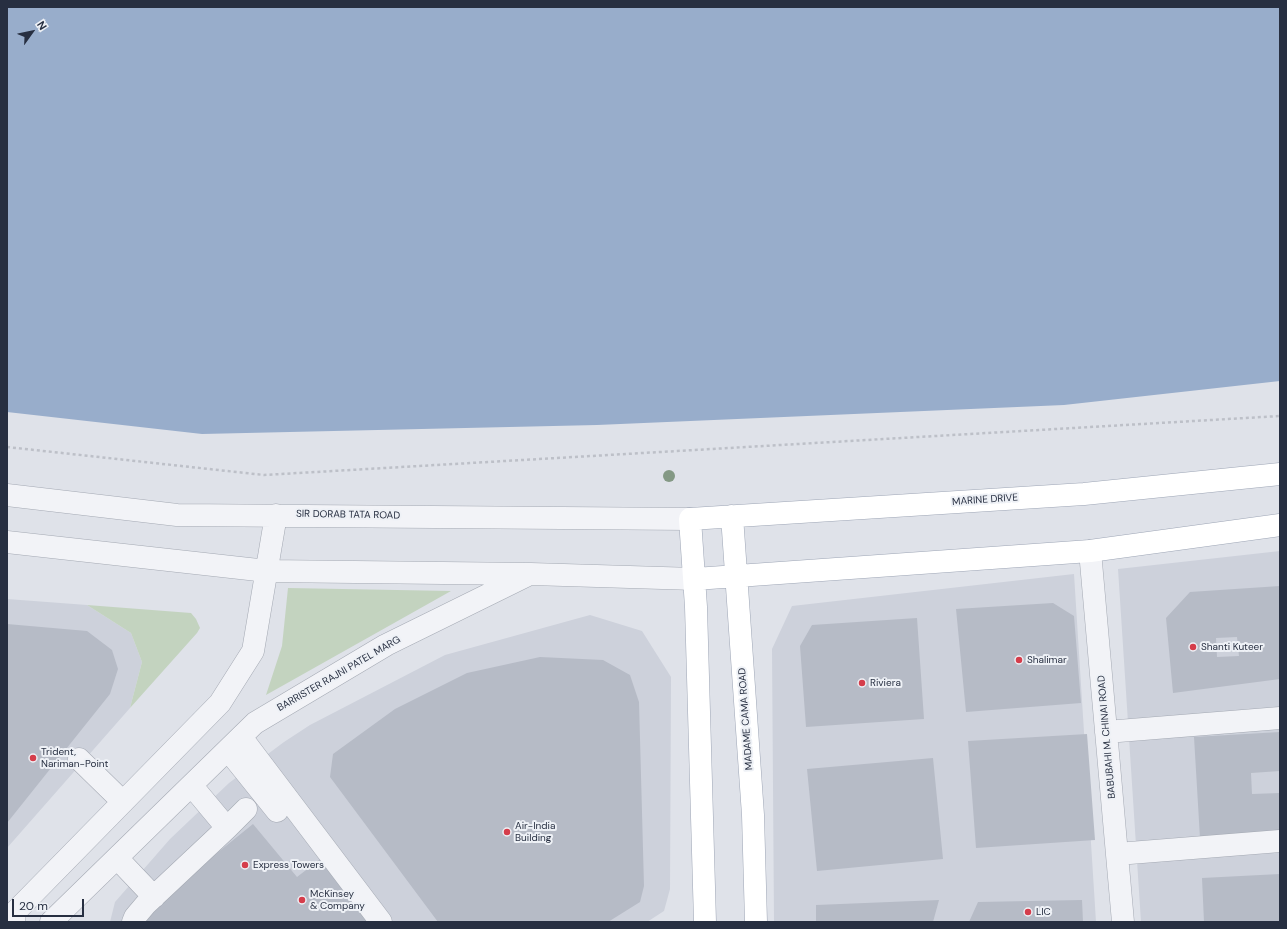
<!DOCTYPE html>
<style>
body{margin:0}
#map{position:relative;width:1287px;height:929px;overflow:hidden;background:#dfe2e9;font-family:"DM Sans",sans-serif}
canvas{display:block}
.frame{position:absolute;inset:0;border:8px solid #272f41;pointer-events:none}
.north{position:absolute;left:12px;top:12px;width:40px;height:40px;-webkit-text-stroke:3px #eef1f6;paint-order:stroke;rotate:57deg;font-size:11px;font-weight:700;line-height:16px;text-align:center;color:#272f41}
.north::after{content:'';display:block;margin:auto;width:14px;height:18px;background:#272f41;clip-path:polygon(50% 0,100% 100%,50% 72%,0 100%)}
.scale{position:absolute;left:12px;top:899px;width:72px;height:18px;box-sizing:border-box;border:2px solid #272f41;border-top:0;padding-left:5px;font-size:12px;line-height:14px;white-space:nowrap;color:#272f41;-webkit-text-stroke:3px #eef1f6;paint-order:stroke}
</style>
<div id="map">
<canvas width="1287" height="929"></canvas>
<div class="frame"></div>
<div class="north">N</div>
<div class="scale">20 m</div>
</div>
<script>
const ctx = document.querySelector('canvas').getContext('2d');
ctx.lineJoin = 'round';
function paint(path, color) { ctx.fillStyle = color; ctx.fill(path, 'evenodd'); }
const shape = rows => new Path2D(rows.map(r => 'M' + r).join(''));
function trace(path, color, width, dash) { ctx.strokeStyle = color; ctx.lineWidth = width; ctx.lineCap = dash ? 'butt' : 'round'; ctx.setLineDash(dash || []); ctx.stroke(path); }
function label(font, color, halo, rows, align = 'center') {
  ctx.font = font + ' "DM Sans",sans-serif'; ctx.lineWidth = 4; ctx.setLineDash([]); ctx.textBaseline = 'middle'; ctx.strokeStyle = halo; ctx.fillStyle = color; for (const [text, x, y, turn = 0] of rows) {
    ctx.save(); ctx.translate(x, y); ctx.rotate((+turn || 0) * Math.PI / 180); ctx.textAlign = isNaN(turn) ? turn : align; if (halo) ctx.strokeText(text, 0, 0); ctx.fillText(text, 0, 0); ctx.restore();
  }
}
const built = shape([
 [1280,551,1280,922,1141,922,1118,569],
 [1074,574,1096,922,774,922,772,649,792,606],
 [7,599,87,605,131,633,142,662,130,708,7,848],
 [590,615,642,631,671,677,670,889,664,911,647,922,110,922,115,902,170,839,229,783,284,742,310,725,445,655]
]);
const green = shape([
 [288,588,451,591,266,695,282,646],
 [87,605,191,613,196,619,200,628,197,633,130,708,142,662,131,633]
]);
const water = shape([
 [7,7,1280,7,1280,381,1064,405,597,425,202,434,7,412]
]);
const building = shape([
 [1280,586,1280,679,1173,693,1166,618,1190,592],
 [1237,637,1239,656,1217,657,1216,638],
 [1053,603,1074,616,1081,703,966,712,956,609],
 [917,618,924,719,806,727,800,646,812,625],
 [7,624,87,631,112,650,118,669,110,694,7,823],
 [540,657,603,660,630,675,639,702,644,886,640,902,608,922,438,922,330,777,333,754,395,709,467,673],
 [1280,732,1280,771,1251,773,1252,794,1280,793,1280,833,1200,838,1194,737],
 [1087,734,1095,840,976,848,968,741],
 [933,758,943,859,817,871,807,769],
 [253,824,297,877,327,854,380,922,142,922,143,913],
 [1280,874,1280,922,1204,922,1202,878],
 [939,900,933,922,816,922,816,905],
 [1082,900,1083,922,969,922,978,902]
]);
const path = shape([
 [7,447,264,475,1280,416]
]);
const minor = shape([
 [7,495,177,515,690,519],
 [7,542,267,571,531,574,695,579],
 [1090,551,1123,922],
 [1106,732,1280,718],
 [241,737,381,922],
 [228,750,277,811],
 [79,759,123,802],
 [227,828,246,809],
 [1117,854,1280,841],
 [117,858,154,897],
 [14,922,15,912,220,703,253,651,276,515],
 [51,922,255,723,386,645,526,576],
 [133,922,135,917,146,904,227,828,192,786]
]);
const major = shape([
 [732,516,753,815,756,922],
 [695,579,1090,551,1280,525],
 [705,922,696,607,690,519,1084,494,1280,474]
]);
const trees = [
 [669,476]
];
const markers = [
 [1193,647,4,"#d53d4b"],
 [1019,660,4,"#d53d4b"],
 [862,683,4,"#d53d4b"],
 [33,758,4,"#d53d4b"],
 [507,832,4,"#d53d4b"],
 [245,865,4,"#d53d4b"],
 [302,900,4,"#d53d4b"],
 [1028,912,4,"#d53d4b"]
];
const streetNames = [
 ["MARINE DRIVE",985,500,-4],
 ["SIR DORAB TATA ROAD",348,515,1],
 ["BARRISTER RAJNI PATEL MARG",339,674,-30],
 ["MADAME CAMA ROAD",746,719,-94],
 ["BABUBAHI M. CHINAI ROAD",1107,737,-95]
];
const poiNames = [
 ["Shanti Kuteer",1201,647],
 ["Shalimar",1027,660],
 ["Riviera",870,683],
 ["Trident,",41,752],
 ["Nariman-Point",41,764],
 ["Air-India",515,826],
 ["Building",515,838],
 ["Express Towers",253,865],
 ["McKinsey",310,894],
 ["& Company",310,906],
 ["LIC",1036,912]
];
paint(built, '#cdd1db');
paint(green, '#c3d3bf');
paint(water, '#98adcb');
paint(building, '#b6bbc6');
trace(minor, '#a4a9b3', 23);
trace(major, '#9da5b5', 23);
trace(path, '#bdc0c8', 2.5, [3, 3]);
trace(minor, '#f2f3f7', 22);
trace(major, '#fff', 22);
ctx.fillStyle = '#849985';
for (const [x, y] of trees) { ctx.beginPath(); ctx.arc(x, y, 6, 0, 2 * Math.PI); ctx.fill(); }
for (const [x, y, r, color] of markers) { const dot = new Path2D(); dot.arc(x, y, r, 0, 2 * Math.PI); ctx.fillStyle = color; ctx.fill(dot); trace(dot, '#eef1f6', 1.5); }
label('10px', '#272f41', '#eef1f6', streetNames);
label('10px', '#272f41', '#eef1f6', poiNames, 'left');
</script>
